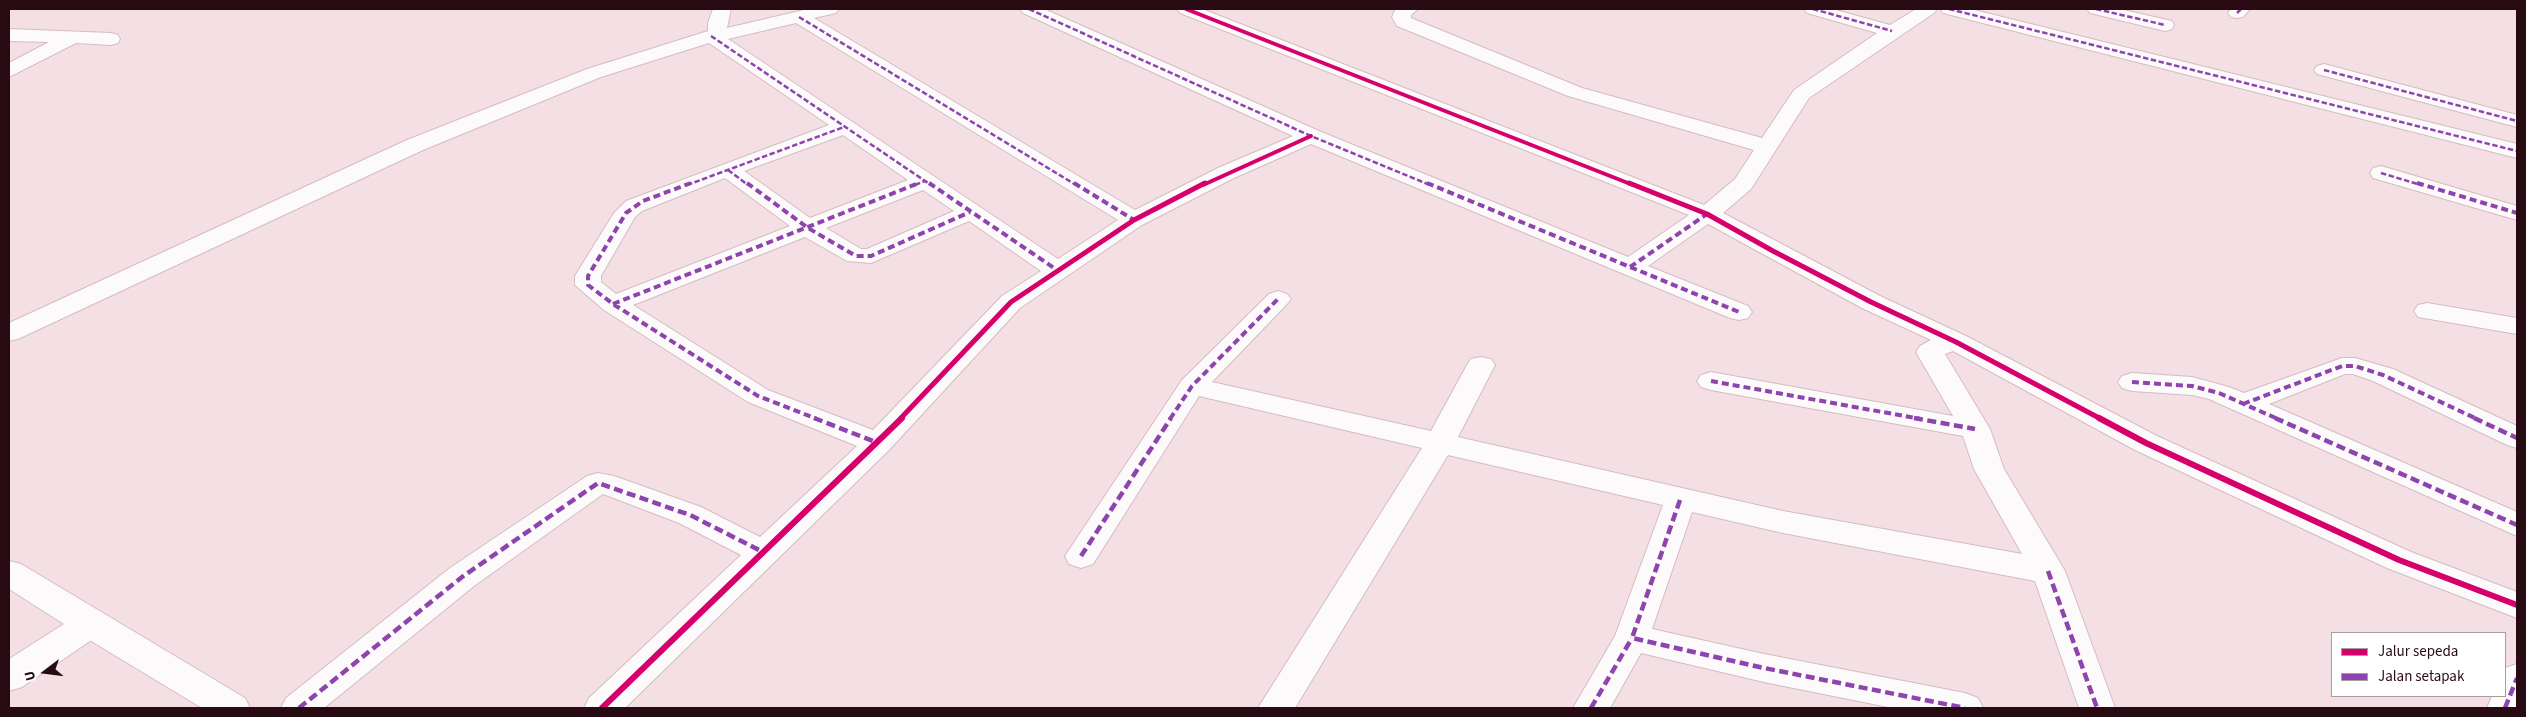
<!DOCTYPE html>
<style>
body{margin:0}
#map{position:relative;width:2526px;height:717px;overflow:hidden;background:#f4e0e4;font-family:"Source Sans 3",sans-serif}
canvas{display:block}
.frame{position:absolute;inset:0;border:10px solid #280a12;pointer-events:none}
.legend{position:absolute;left:2331px;top:632px;width:175px;height:65px;box-sizing:border-box;background:#fff;border:1px solid #a99da0;margin:0;padding:6px 9px;list-style:none;font-size:15px;color:#280a12}
.legend li{display:flex;align-items:center;gap:10px;height:25px}
.legend b{width:25px;border:1px solid #a99da0}
.north{position:absolute;left:20px;top:647px;width:50px;height:50px;-webkit-text-stroke:4px #fff;paint-order:stroke;rotate:255deg;font-size:14px;font-weight:700;line-height:20px;text-align:center;color:#280a12}
.north::after{content:'';display:block;margin:auto;width:18px;height:22px;background:#280a12;clip-path:polygon(50% 0,100% 100%,50% 72%,0 100%)}
</style>
<div id="map">
<canvas width="2526" height="717"></canvas>
<div class="frame"></div>
<ul class="legend">
<li><b style="height:6px;background:#d6006c"></b>Jalur sepeda</li>
<li><b style="height:6px;background:#8e44ad"></b>Jalan setapak</li>
</ul>
<div class="north">U</div>
</div>
<script>
const ctx = document.querySelector('canvas').getContext('2d');
ctx.lineJoin = 'round';
const shape = rows => new Path2D(rows.map(r => 'M' + r).join(''));
function trace(path, color, width, dash) { ctx.strokeStyle = color; ctx.lineWidth = width; ctx.lineCap = dash ? 'butt' : 'round'; ctx.setLineDash(dash || []); ctx.stroke(path); }
function paint(path, color) { ctx.fillStyle = color; ctx.fill(path, 'evenodd'); }
const street = shape([
 [713,9,731,9,727,28,808,9,839,9,836,13,814,18,1135,210,1218,168,1293,136,1023,13,1020,9,1044,9,1319,131,1628,257,1689,215,1180,13,1177,9,1202,9,1704,205,1735,179,1754,150,1568,96,1397,26,1392,17,1394,12,1396,9,1418,9,1411,15,1411,18,1582,88,1762,138,1794,90,1877,33,1807,13,1804,9,1832,9,1890,25,1916,9,1937,9,1934,13,1809,98,1751,189,1723,213,1880,296,1966,336,2157,436,2411,552,2517,592,2517,618,2387,568,2135,450,1953,351,1945,354,1990,429,2004,469,2065,571,2115,708,2079,708,2035,581,1783,533,1692,512,1652,629,1764,654,1965,693,1978,698,1983,708,1893,708,1764,682,1641,653,1610,708,1573,708,1615,636,1663,505,1448,455,1295,708,1258,708,1422,448,1199,396,1093,564,1081,568,1069,564,1065,556,1182,380,1269,294,1278,291,1287,294,1291,299,1287,304,1212,382,1431,431,1467,365,1471,359,1481,357,1491,359,1495,365,1458,437,1783,511,2022,554,1974,469,1963,436,1711,390,1701,387,1697,381,1701,375,1711,372,1953,416,1916,352,1920,346,1931,340,1862,308,1708,224,1648,266,1748,306,1752,312,1748,318,1739,320,1730,318,1311,144,1234,178,1142,225,1020,308,889,450,625,708,584,708,589,698,741,555,679,523,603,494,474,586,324,708,281,708,286,698,450,568,587,476,598,473,614,476,701,507,760,537,857,446,748,402,604,310,575,285,575,276,614,213,626,201,829,125,709,43,601,77,423,150,18,339,9,341,9,323,407,140,587,69,708,31,708,23,713,9],
 [796,23,1118,220,1058,259,728,39,796,23],
 [843,135,908,180,810,218,744,171,843,135],
 [725,178,790,226,616,294,601,282,601,276,635,217,642,211,725,178],
 [923,190,954,211,867,249,861,249,826,228,923,190],
 [969,221,1041,271,1002,296,873,430,768,390,633,305,805,237,847,261,871,263,969,221],
 [1940,9,1970,9,2517,144,2517,158,1943,13,1940,9],
 [2087,9,2119,9,2172,21,2174,25,2172,29,2165,31,2090,13,2087,9],
 [2231,9,2250,9,2243,17,2237,18,2231,17,2228,13,2231,9],
 [9,29,111,33,118,35,120,39,118,43,111,45,76,43,9,77,9,63,49,42,9,41,9,29],
 [2324,64,2517,115,2517,127,2317,74,2314,70,2317,66,2324,64],
 [2381,166,2517,206,2517,220,2373,178,2370,173,2373,168,2381,166],
 [2427,303,2517,318,2517,334,2418,317,2414,311,2418,305,2427,303],
 [2342,358,2355,358,2393,369,2517,426,2517,448,2507,445,2373,381,2353,374,2345,374,2269,404,2517,512,2517,536,2209,399,2192,395,2132,391,2122,388,2118,382,2122,376,2132,373,2192,377,2229,387,2244,393,2342,358],
 [90,611,102,615,107,624,102,633,22,687,9,691,9,659,78,615,90,611],
 [2517,664,2517,708,2487,708,2492,696,2505,696,2505,668,2517,664]
]);
const secondary = shape([
 [9,561,21,564,245,698,250,708,202,708,78,633,9,589,9,561]
]);
const quietFar2 = shape([
 [1029,9,1311,136,1430,185],
 [1813,9,1892,31],
 [1949,9,2517,151],
 [2096,9,2165,25],
 [2237,13,2241,9],
 [799,17,1076,185],
 [711,36,931,185],
 [2324,70,2517,121],
 [728,170,748,185],
 [2381,173,2421,185],
 [687,185,844,127],
 [915,185,925,181]
]);
const quietFar1 = shape([
 [691,183,643,201,626,213,588,276,588,285,613,304,758,396,817,419],
 [747,183,808,228,856,256,871,256,970,212],
 [929,183,1057,270],
 [1074,183,1134,220],
 [1427,183,1739,312],
 [2417,183,2517,213],
 [1630,267,1707,214],
 [613,304,919,183],
 [1711,381,1921,419],
 [2132,382,2192,386,2219,393,2278,419],
 [2243,404,2342,366,2355,366,2383,375,2477,419],
 [1170,419,1192,386,1278,299]
]);
const quiet = shape([
 [814,418,878,443],
 [1914,418,1975,429],
 [2275,418,2517,525],
 [2474,418,2517,438],
 [1680,500,1632,638,1764,668,1965,708],
 [1081,556,1171,418],
 [2048,571,2097,708],
 [299,708,462,577,598,483,690,515,763,552],
 [1591,708,1632,638],
 [2505,708,2517,678]
]);
const cyclewayFar2 = shape([
 [1186,9,1633,185],
 [1203,185,1311,136]
]);
const cyclewayFar1 = shape([
 [1629,183,1707,214,1773,251,1871,302,1956,342,2101,419],
 [900,419,1011,302,1134,220,1205,183]
]);
const cycleway = shape([
 [2099,418,2146,443,2399,560,2517,605],
 [602,708,902,418]
]);
trace(street, '#d4bcc1', 2);
trace(secondary, '#d4bcc1', 2);
paint(street, '#fdfafb');
paint(secondary, '#fdfafb');
trace(quietFar2, '#8e44ad', 2.5, [5.5, 2.5]);
trace(quietFar1, '#8e44ad', 4, [7, 4]);
trace(quiet, '#8e44ad', 4.5, [9, 4.5]);
trace(cyclewayFar2, '#d6006c', 4);
trace(cyclewayFar1, '#d6006c', 5);
trace(cycleway, '#d6006c', 6);
</script>
